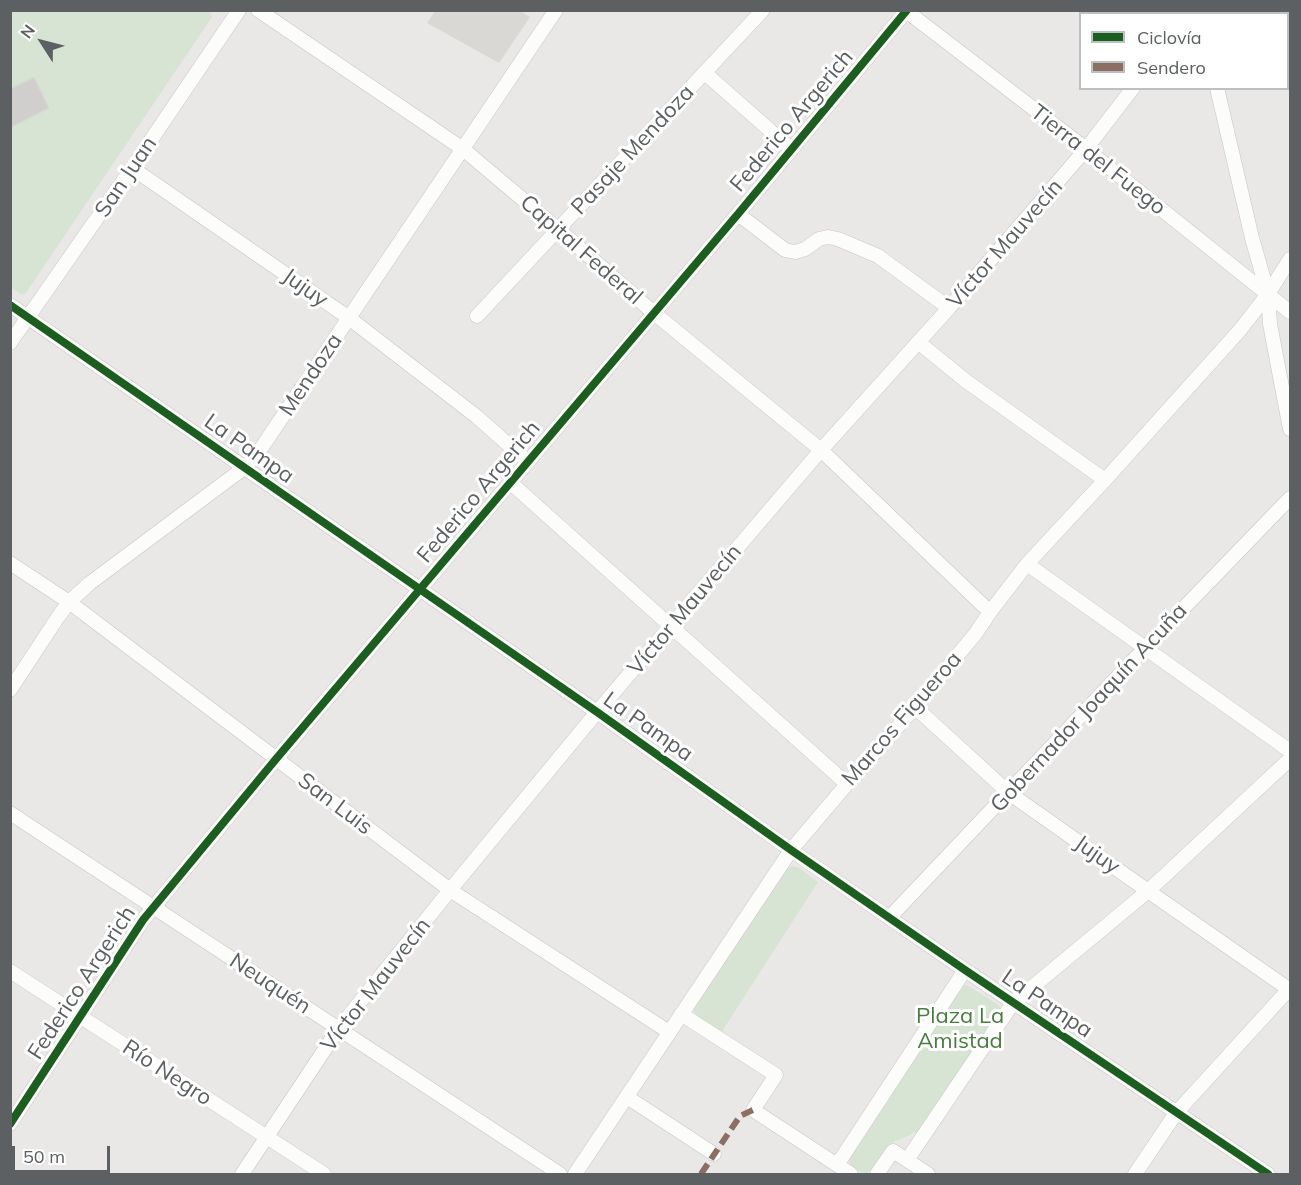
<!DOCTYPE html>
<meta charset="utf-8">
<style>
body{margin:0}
#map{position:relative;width:1301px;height:1185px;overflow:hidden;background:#eae8e6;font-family:Mulish,sans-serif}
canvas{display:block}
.frame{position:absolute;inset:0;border:12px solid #5c6062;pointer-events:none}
.legend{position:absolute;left:1079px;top:12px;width:210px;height:78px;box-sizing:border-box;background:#fff;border:2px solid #bebfc0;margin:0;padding:8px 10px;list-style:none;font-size:18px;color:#5c6062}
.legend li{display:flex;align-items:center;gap:12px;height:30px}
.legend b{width:30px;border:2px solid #bebfc0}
.north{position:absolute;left:12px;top:12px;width:60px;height:60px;-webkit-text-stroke:4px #fff;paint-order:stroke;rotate:306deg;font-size:16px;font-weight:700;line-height:24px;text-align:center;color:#5c6062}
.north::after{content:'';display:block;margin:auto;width:21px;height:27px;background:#5c6062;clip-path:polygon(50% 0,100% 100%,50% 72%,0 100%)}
.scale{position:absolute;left:12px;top:1146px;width:98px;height:27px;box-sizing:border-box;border:3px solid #5c6062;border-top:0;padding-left:8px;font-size:18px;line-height:21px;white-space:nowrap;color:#5c6062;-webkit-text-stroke:4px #fff;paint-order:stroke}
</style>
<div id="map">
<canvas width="1301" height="1185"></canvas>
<div class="frame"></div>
<ul class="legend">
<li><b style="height:8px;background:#1b5e20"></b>Ciclovía</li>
<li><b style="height:8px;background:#8d6e63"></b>Sendero</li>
</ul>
<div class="north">N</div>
<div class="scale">50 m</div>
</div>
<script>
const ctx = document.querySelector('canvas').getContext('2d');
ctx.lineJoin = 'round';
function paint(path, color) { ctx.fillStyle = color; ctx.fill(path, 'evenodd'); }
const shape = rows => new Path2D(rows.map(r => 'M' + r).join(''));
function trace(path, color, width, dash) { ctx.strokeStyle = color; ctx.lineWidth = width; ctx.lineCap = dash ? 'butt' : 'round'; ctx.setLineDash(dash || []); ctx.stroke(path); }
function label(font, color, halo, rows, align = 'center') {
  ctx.font = font + ' Mulish,sans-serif'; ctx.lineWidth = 6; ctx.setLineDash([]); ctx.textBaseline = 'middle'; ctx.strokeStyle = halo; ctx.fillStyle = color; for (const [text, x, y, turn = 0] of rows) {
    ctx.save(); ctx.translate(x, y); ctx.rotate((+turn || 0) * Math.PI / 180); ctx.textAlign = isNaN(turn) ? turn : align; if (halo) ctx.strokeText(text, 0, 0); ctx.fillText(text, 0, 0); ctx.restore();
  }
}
const education = shape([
 [435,11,520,11,530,17,499,63,427,23]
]);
const green = shape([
 [51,10,53,12,54,10,206,10,211,13,212,17,26,293,22,295,11,287,11,128,49,108,34,78,11,89,11,11],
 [792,866,798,867,818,882,721,1033,699,1017,694,1012,694,1006,784,871],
 [967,985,997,1004,1000,1008,999,1011,925,1124,918,1131,906,1137,895,1141,889,1146,871,1170,867,1173,861,1172,852,1166,849,1162,850,1157,962,986]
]);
const building = shape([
 [34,77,49,108,10,128,10,89,34,77]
]);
const minor = shape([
 [258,10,463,149,559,230,654,313,821,450,990,612],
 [905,10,1086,149,1290,312],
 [1190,14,1193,10],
 [705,73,791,149],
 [1217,88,1252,238,1268,294,1270,324,1290,429],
 [132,168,349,318,476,416,528,462],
 [738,214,785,250,795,252,805,249,819,239,828,237,838,239,878,256,949,308],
 [10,305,597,712,791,850,965,970,1268,1174],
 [477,316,763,10],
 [918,342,966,381,1105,480],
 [10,343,132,168,239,10],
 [511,483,847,784],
 [10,563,69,602,450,890,669,1032],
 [1027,564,1290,751],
 [10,690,58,617,69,602,90,583,244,468,258,453,556,10],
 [915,707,1009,793,1148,891,1290,990],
 [10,813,560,1174],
 [889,918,1145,648,1290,498],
 [10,971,324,1174],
 [681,1014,776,1075,753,1110,851,1174],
 [627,1097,714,1154],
 [10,1124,143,920,276,759,738,214,907,10],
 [907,1160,1013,1003,1148,891,1290,759],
 [837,1165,965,970],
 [242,1174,339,1028,450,890,597,712,821,450,949,308,1086,149,1133,88],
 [575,1174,791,850,847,784,915,707,976,633,990,612,1027,564,1105,480,1240,330,1268,294,1290,259],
 [877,1174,893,1151,928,1174],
 [1135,1174,1176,1113,1290,988]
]);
const quiet = shape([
 [701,1174,740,1116,753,1110]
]);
const cycleway = shape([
 [10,305,597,712,791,850,965,970,1268,1174],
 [10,1124,143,920,276,759,738,214,907,10]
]);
const streetNames = [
 ["Federico Argerich",792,121,-50],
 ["Pasaje Mendoza",633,150,-47],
 ["Tierra del Fuego",1098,160,38],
 ["San Juan",126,177,-56],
 ["Víctor Mauvecín",1005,244,-49],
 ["Capital Federal",581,250,41],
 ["Jujuy",305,288,35],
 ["Mendoza",311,375,-56],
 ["La Pampa",249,449,35],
 ["Federico Argerich",479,492,-50],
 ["Víctor Mauvecín",685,610,-50],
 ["Gobernador Joaquín Acuña",1089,708,-47],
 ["Marcos Figueroa",902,719,-49],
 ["La Pampa",648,727,35],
 ["San Luis",335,804,37],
 ["Jujuy",1097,855,35],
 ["Federico Argerich",82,983,-57],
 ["Neuquén",270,984,33],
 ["Víctor Mauvecín",376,985,-52],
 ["La Pampa",1047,1004,34],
 ["Río Negro",167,1073,33]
];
const parkNames = [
 ["Plaza La",960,1016],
 ["Amistad",960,1041]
];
paint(education, '#dad8d4');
paint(green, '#d7e4d3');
paint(building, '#d1cfce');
trace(building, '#dad8d5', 1.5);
trace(minor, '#c7c6c5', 15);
trace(minor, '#fcfcfb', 14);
trace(quiet, '#8d6e63', 6, [12, 6]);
trace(cycleway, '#1b5e20', 8);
label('22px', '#5c6062', '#fff', streetNames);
label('22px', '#477e3f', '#fff', parkNames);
</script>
